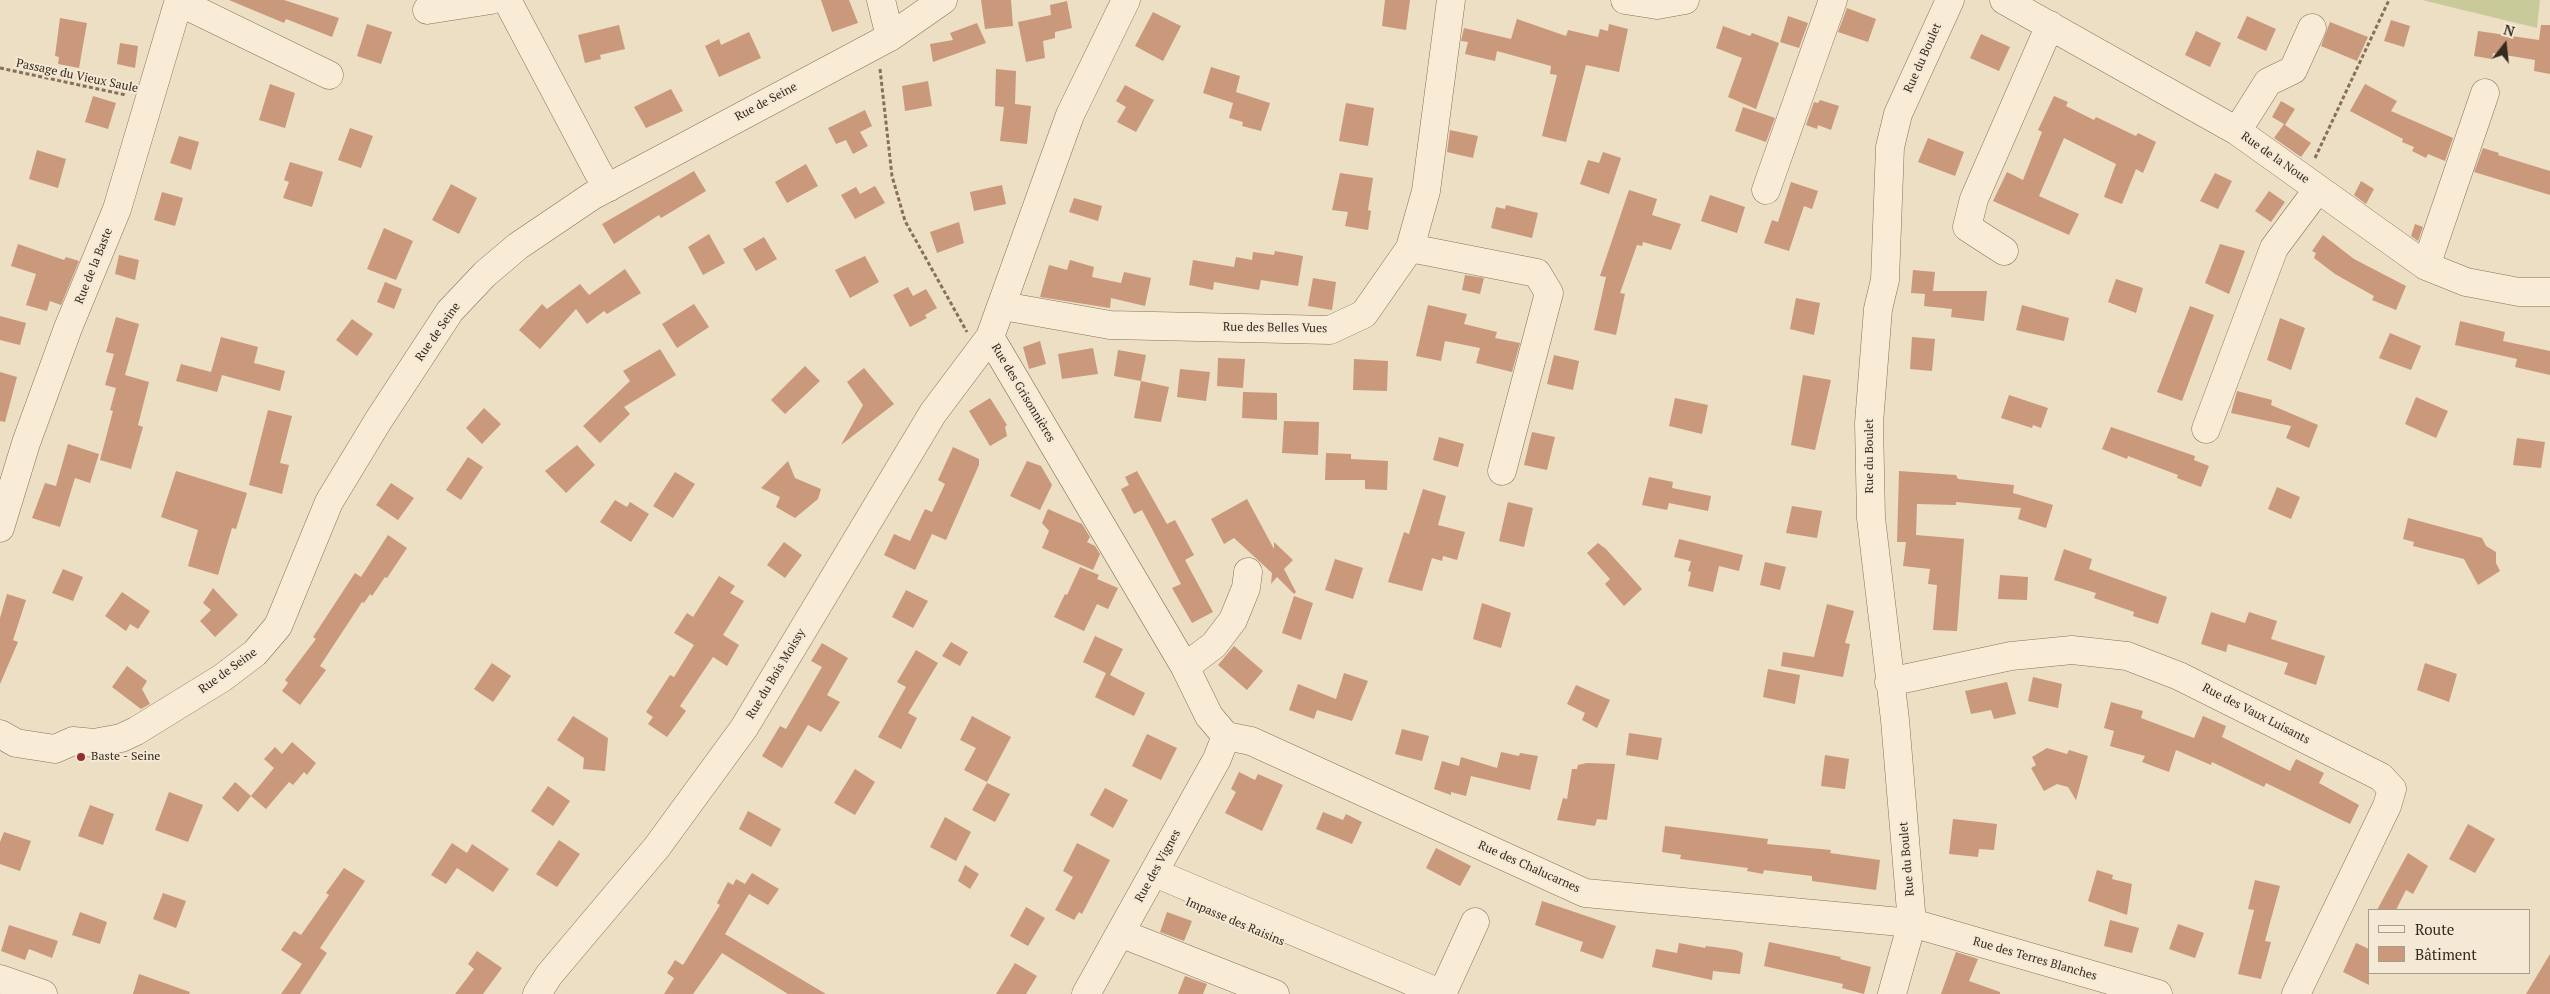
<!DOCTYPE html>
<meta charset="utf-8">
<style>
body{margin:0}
#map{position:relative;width:2550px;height:994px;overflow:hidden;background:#eddfc4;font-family:"PT Serif",serif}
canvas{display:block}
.legend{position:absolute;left:2368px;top:909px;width:162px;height:65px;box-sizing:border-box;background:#f4e9d4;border:1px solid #a99c8c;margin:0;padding:6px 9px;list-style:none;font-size:15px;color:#38291f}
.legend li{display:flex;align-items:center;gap:10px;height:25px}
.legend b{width:25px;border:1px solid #a99c8c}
.north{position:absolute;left:2480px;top:20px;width:50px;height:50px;-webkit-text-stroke:4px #f4e9d4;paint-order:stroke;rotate:16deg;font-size:14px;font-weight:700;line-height:20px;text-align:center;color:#38291f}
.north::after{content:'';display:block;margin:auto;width:18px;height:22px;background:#38291f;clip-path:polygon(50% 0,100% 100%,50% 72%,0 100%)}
</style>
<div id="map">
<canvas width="2550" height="994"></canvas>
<ul class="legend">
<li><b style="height:6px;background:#f8ecd7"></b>Route</li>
<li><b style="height:14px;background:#ca987b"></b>Bâtiment</li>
</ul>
<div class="north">N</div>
</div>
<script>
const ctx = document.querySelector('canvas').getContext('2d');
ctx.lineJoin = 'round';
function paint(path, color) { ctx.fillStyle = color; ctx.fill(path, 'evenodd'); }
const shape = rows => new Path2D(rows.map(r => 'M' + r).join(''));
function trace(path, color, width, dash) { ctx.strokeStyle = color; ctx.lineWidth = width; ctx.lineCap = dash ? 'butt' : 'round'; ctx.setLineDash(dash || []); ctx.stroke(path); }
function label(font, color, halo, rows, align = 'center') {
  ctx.font = font + ' "PT Serif",serif'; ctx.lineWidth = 4; ctx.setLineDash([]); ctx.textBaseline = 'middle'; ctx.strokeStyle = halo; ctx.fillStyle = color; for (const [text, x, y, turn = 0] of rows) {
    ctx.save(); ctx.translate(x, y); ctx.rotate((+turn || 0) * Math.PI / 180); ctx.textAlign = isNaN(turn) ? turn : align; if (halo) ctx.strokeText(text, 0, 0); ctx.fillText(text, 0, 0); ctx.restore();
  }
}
const green = shape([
 [2422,0,2540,0,2537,28]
]);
const building = shape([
 [229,0,284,0,339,18,332,37,286,19,284,23],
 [821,0,849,0,858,23,832,32],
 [981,0,1011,0,1013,26,985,29],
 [1385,0,1410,0,1406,30,1382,26],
 [1067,1,1072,28,1055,32,1055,38,1043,41,1045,58,1026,62,1018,22,1051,15,1050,5],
 [1847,8,1876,19,1868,42,1838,32],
 [1153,12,1181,26,1163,61,1135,46],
 [1788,16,1808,23,1799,48,1780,42],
 [2247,16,2276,29,2266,51,2237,38],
 [60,18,87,23,79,68,58,64,59,57,55,56],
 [1517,19,1566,36,1568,30,1598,37,1600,29,1608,31,1609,24,1628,29,1619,72,1586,65,1566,142,1542,136,1557,75,1550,74,1551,66,1497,51,1495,61,1465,54,1468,42,1461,41,1464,28,1511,39],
 [2391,20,2410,26,2404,47,2384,41],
 [2330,22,2368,37,2357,61,2321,46],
 [977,23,986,43,933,62,930,44,953,40,950,33],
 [367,24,392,32,381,64,357,56],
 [619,25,625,49,600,55,601,59,585,63,578,35],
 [2541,25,2550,25,2550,74,2534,71,2535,60,2493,53,2492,59,2474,56,2478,31,2539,40],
 [1723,26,1750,36,1752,33,1779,43,1756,109,1728,97,1742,58,1716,48],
 [2196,31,2221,43,2210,67,2185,55],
 [749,32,761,58,719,77,705,46,719,39,721,45],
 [1981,34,2010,47,1999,71,1970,58],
 [120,43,138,46,135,68,117,64],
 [1211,67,1240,76,1236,92,1270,103,1261,131,1242,126,1243,122,1229,118,1233,103,1203,93],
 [996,69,1016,71,1015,104,1031,106,1027,144,1000,141,1004,107,995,106],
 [928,81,932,106,905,111,902,86],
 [270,84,295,93,285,128,259,120],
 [2365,84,2397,101,2391,111,2453,138,2445,161,2428,154,2426,158,2412,151,2414,147,2402,142,2403,139,2350,111],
 [1125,85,1154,100,1136,132,1117,122,1126,107,1116,101],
 [671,89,683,111,646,128,634,107],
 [93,96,116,103,108,129,85,122],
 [2054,96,2068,102,2066,106,2094,120,2096,117,2136,136,2138,133,2156,142,2143,173,2136,169,2122,204,2104,197,2116,164,2064,138,2039,196,2079,214,2069,235,1993,201,2007,172,2023,180,2042,132,2038,130],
 [1820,100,1839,106,1831,130,1818,125,1817,129,1806,125,1814,102,1818,103],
 [2281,101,2295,109,2285,125,2311,143,2301,157,2274,138,2284,124,2272,117],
 [1346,103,1374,108,1368,146,1339,141],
 [1743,107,1775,118,1766,142,1735,131],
 [865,110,872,126,860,132,868,146,853,154,846,140,836,144,828,128],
 [350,128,373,136,361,168,338,160],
 [1450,130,1478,136,1473,158,1447,152],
 [179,136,199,142,191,170,170,163],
 [1928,138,1964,152,1955,176,1918,162],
 [2483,148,2499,153,2498,155,2550,171,2550,195,2474,172],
 [37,150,66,159,58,188,29,179],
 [1603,152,1621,158,1609,194,1580,184,1588,160,1599,163],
 [290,162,323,172,312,207,283,198,289,182,284,180],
 [806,164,818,186,787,203,775,182],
 [694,171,706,191,661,218,659,215,614,244,602,224],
 [1340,173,1373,178,1368,210,1371,211,1368,230,1345,226,1348,212,1332,210],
 [2215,173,2232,181,2218,209,2200,201],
 [2361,181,2374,189,2366,204,2354,195],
 [1791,182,1818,191,1812,209,1804,206,1789,251,1764,243,1772,220,1778,222],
 [451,184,477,198,459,234,432,220],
 [1002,185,1006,204,974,211,970,192],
 [875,186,885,203,855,219,841,195,856,187,860,194],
 [1629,190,1657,199,1652,215,1681,224,1671,250,1643,242,1642,246,1637,245,1620,293,1625,294,1616,335,1594,330,1606,277,1600,276],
 [2269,191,2285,202,2271,222,2255,211],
 [162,192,183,198,175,226,154,220],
 [1710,195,1745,207,1737,233,1701,221],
 [1074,198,1102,206,1098,221,1069,212],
 [1506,205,1538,213,1532,238,1491,228,1496,207,1505,209],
 [959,222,964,243,937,253,930,232],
 [2415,224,2423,227,2418,241,2411,236],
 [384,228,413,241,396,280,367,269],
 [709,234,725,263,703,275,688,247],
 [2323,235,2354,259,2406,286,2396,310,2372,300,2374,296,2335,274,2314,258,2316,253,2312,251],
 [764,237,777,259,756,271,743,249],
 [18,244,64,260,66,257,79,261,61,305,50,301,47,311,26,305,36,274,11,266],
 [2220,244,2245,251,2229,294,2205,283],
 [1275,251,1303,256,1298,286,1261,280,1259,290,1214,282,1213,290,1189,285,1193,260,1234,267,1236,257,1252,260,1253,252,1274,255],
 [119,255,139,260,135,280,115,274],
 [865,256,879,282,850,298,835,270],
 [1070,260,1094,267,1092,277,1121,283,1124,272,1151,278,1145,306,1111,298,1110,308,1040,297,1049,265,1067,270],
 [625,269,641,293,607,314,604,311,587,324,576,309,540,349,519,330,542,304,547,309,580,284,589,295],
 [1913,270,1935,272,1933,291,1987,291,1984,321,1951,317,1952,309,1924,306,1925,294,1911,293],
 [1465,275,1484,278,1480,294,1462,290],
 [1313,278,1336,282,1332,310,1308,306],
 [2116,279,2143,288,2136,313,2108,302],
 [385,282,402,289,394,309,377,302],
 [908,287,913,296,926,289,937,308,925,315,927,318,910,327,893,295],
 [1796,298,1820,303,1814,335,1790,329],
 [694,304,709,327,677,348,662,324],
 [1428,305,1467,314,1464,324,1497,332,1495,338,1520,343,1512,372,1476,363,1480,348,1445,341,1441,361,1416,356],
 [2022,305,2069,318,2064,341,2016,330],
 [2190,306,2214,315,2182,401,2157,392],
 [0,316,26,323,20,345,0,340],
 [116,317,139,324,125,375,149,382,138,425,143,427,131,469,100,460,113,411,110,410,116,388,105,385,114,354,106,352],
 [2280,318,2305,328,2291,370,2267,360],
 [352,319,373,334,357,356,336,340],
 [2460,321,2505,332,2503,341,2550,351,2550,375,2515,367,2517,359,2455,345],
 [2390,333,2421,346,2411,370,2379,358],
 [221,337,258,347,254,363,285,371,280,391,222,375,217,392,176,381,181,364,211,372],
 [1912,337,1935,339,1932,371,1910,369],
 [1040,341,1046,364,1029,369,1023,347],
 [1093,348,1098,374,1062,379,1058,354],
 [660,349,676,375,624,407,630,414,600,443,583,426,630,381,623,371],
 [1118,350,1146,355,1141,381,1169,387,1161,422,1134,418,1141,381,1114,376],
 [1554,355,1579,361,1573,390,1547,384],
 [1218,358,1245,359,1243,388,1217,386],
 [1354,359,1388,361,1387,391,1353,390],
 [805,366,820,381,785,414,771,400],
 [864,368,894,404,841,445,863,405,847,382],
 [1180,369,1210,372,1206,401,1177,397],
 [0,372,17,377,5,422,0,421],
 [1803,375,1831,380,1815,450,1791,445],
 [2237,391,2272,400,2271,405,2318,425,2309,448,2286,438,2291,426,2231,413],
 [1243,392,1277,393,1277,420,1242,418],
 [2009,395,2048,408,2041,428,2033,425,2032,428,2001,418],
 [2416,397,2448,411,2436,438,2405,424],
 [990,398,1007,425,1005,427,1007,436,990,446,969,411],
 [1675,398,1708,405,1702,434,1669,426],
 [484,408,501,424,482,444,466,428],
 [268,410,292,416,280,463,289,465,282,494,249,485],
 [1284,421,1319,422,1318,455,1282,453],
 [2111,427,2195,456,2194,460,2209,466,2201,487,2177,478,2178,475,2128,456,2127,459,2102,449],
 [1532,432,1555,437,1547,470,1524,465],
 [1439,437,1464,444,1458,467,1433,460],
 [2517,438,2545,442,2541,468,2513,465],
 [68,444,99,454,90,483,75,478,60,527,32,518,45,483,56,486],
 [577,445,595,465,566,493,545,471],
 [953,447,979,459,979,465,946,540,932,534,915,570,884,555,894,534,910,541,925,509,932,512,945,484,938,480],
 [1326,453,1351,454,1351,459,1388,461,1387,490,1365,489,1365,480,1325,480],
 [468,457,483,467,461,500,446,490],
 [788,461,795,478,821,489,818,499,795,518,776,507,780,497,761,488],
 [1027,461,1041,466,1052,485,1040,510,1010,496],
 [176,471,247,493,236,529,232,528,218,575,188,566,198,530,161,517],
 [1137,471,1167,524,1175,520,1194,555,1185,560,1213,612,1192,623,1172,588,1181,584,1142,510,1134,514,1121,489,1129,485,1125,477],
 [1899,471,1956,475,1958,479,2014,485,2013,493,2053,505,2046,528,2018,519,2021,508,1956,502,1956,505,1917,504,1916,535,1964,539,1957,631,1933,630,1937,585,1928,584,1930,569,1903,566,1906,542,1897,542],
 [675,472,695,484,673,518,653,506],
 [1649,477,1673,482,1672,488,1711,496,1708,511,1669,503,1667,510,1642,505],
 [391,483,414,498,398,520,376,505],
 [2277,487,2300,497,2291,519,2268,509],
 [1423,489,1446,496,1438,525,1465,532,1457,560,1443,556,1442,561,1432,558,1422,591,1388,582,1404,532,1409,534],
 [1247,499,1274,549,1274,542,1293,560,1284,569,1296,592,1294,594,1277,577,1271,584,1272,573,1234,538,1224,544,1211,519],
 [615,500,627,507,630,502,649,514,631,542,600,522],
 [1508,502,1533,508,1524,547,1499,541],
 [1792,506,1822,511,1817,538,1786,533],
 [1048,509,1082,524,1090,537,1087,542,1095,546,1100,554,1093,570,1042,548,1049,531,1042,523],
 [2408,518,2482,538,2486,546,2496,552,2496,563,2500,571,2478,585,2464,559,2413,546,2414,542,2403,539],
 [388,535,407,548,387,578,385,577,372,596,370,594,364,603,362,602,320,666,326,670,300,705,282,691,288,683,285,680,316,639,313,637,355,573,361,577],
 [1679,539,1743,555,1739,571,1719,566,1713,592,1688,586,1691,572,1688,571,1691,561,1674,557],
 [784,542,802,555,785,578,767,565],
 [1598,543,1606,549,1642,589,1624,606,1605,584,1610,579,1587,553],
 [2064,549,2092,559,2089,569,2167,597,2158,624,2133,616,2134,612,2094,598,2096,593,2054,580],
 [1335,559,1363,568,1353,599,1325,590],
 [1765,562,1786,567,1780,590,1760,585],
 [1080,567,1099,575,1097,579,1118,588,1108,609,1097,604,1084,631,1054,617,1065,594,1067,595],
 [63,569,83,577,73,601,52,593],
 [2000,575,2028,577,2027,600,1998,599],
 [719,576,735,586,730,593,744,601,723,635,739,645,727,666,713,657,680,706,686,711,667,737,648,724,653,717,646,712,670,675,674,677,694,645,674,633,687,613,693,617],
 [213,588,238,615,215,637,200,621,211,610,203,603],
 [906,590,928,601,913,628,892,617],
 [122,592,150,611,138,629,130,624,126,631,105,616],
 [7,594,26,600,13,640,18,642,0,684,0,618],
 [1294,596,1313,603,1301,640,1282,633],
 [1482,603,1511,613,1501,648,1473,639],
 [1827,604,1854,611,1845,643,1850,644,1843,677,1781,666,1783,652,1814,657],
 [2211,612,2245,623,2249,612,2277,621,2271,639,2325,656,2316,685,2284,674,2288,663,2228,644,2226,652,2201,644],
 [1095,636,1123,649,1110,675,1083,662],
 [951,642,968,652,960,666,942,656],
 [822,643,848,658,827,695,840,702,821,732,808,725,782,768,762,756,780,726,786,729,822,667,811,661],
 [1234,646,1263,671,1247,690,1218,665],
 [916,650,938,663,908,713,917,718,901,749,878,737,906,687,897,682],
 [492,663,511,676,493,702,474,689],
 [2425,663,2457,674,2449,702,2417,690],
 [127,666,147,681,142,689,150,704,141,709,112,687],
 [1768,669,1800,675,1795,704,1763,697],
 [1106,673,1145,693,1134,716,1095,697],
 [1344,673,1368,681,1352,721,1317,710,1314,719,1289,710,1298,684,1336,699],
 [2033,677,2062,684,2058,708,2028,701],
 [2007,682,2016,714,1994,719,1991,710,1971,714,1965,691],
 [1576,685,1610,700,1597,728,1582,720,1585,713,1567,704],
 [2111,702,2143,711,2141,718,2194,738,2203,716,2226,726,2222,737,2290,771,2296,759,2324,773,2319,783,2359,805,2350,824,2266,783,2264,787,2212,762,2211,765,2176,750,2169,772,2142,762,2145,756,2110,746,2114,731,2104,728],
 [573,716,608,738,605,771,583,769,584,758,557,740],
 [972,716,1011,737,987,782,964,770,976,748,960,740],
 [1402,729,1429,736,1422,761,1395,754],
 [1629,733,1662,738,1658,760,1626,755],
 [1147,734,1177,748,1161,780,1132,766],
 [292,742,316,763,307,775,304,772,293,785,289,782,266,809,251,796,238,812,222,798,235,782,251,796,274,768,264,759,275,747,282,754],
 [2047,748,2067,754,2069,750,2088,756,2076,800,2068,787,2057,784,2044,791,2031,768,2036,765,2032,757],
 [1501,752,1519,756,1520,753,1538,756,1530,790,1471,776,1466,796,1451,792,1451,795,1434,789,1442,761,1459,766,1461,757,1497,768],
 [1825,755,1849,759,1845,789,1821,786],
 [1587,763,1615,764,1607,820,1597,819,1595,826,1557,820,1563,798,1567,799,1572,769,1577,769,1578,765],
 [855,769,875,782,855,815,834,803],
 [1239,772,1255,780,1258,774,1283,785,1262,831,1225,813,1236,792,1231,789],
 [987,783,1010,794,995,822,972,810],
 [548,786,570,801,553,826,531,811],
 [1105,788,1128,800,1113,828,1090,815],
 [169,792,203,805,188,842,155,830],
 [90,805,114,814,103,845,78,836],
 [748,811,781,829,771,847,739,829],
 [1323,812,1343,820,1346,814,1362,822,1352,844,1316,829],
 [945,817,971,832,956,861,930,847],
 [1953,819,1997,824,1994,850,1979,849,1978,857,1949,854],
 [2468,824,2495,839,2475,873,2449,859],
 [1665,826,1768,839,1767,844,1831,850,1830,853,1880,860,1876,890,1812,881,1812,876,1764,870,1763,874,1747,871,1748,868,1680,859,1681,855,1662,852],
 [4,832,31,841,20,871,0,864,0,842],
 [559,840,580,854,557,887,536,874],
 [452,843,467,853,472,844,509,869,493,892,457,868,446,884,431,875],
 [1077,843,1110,860,1082,914,1079,912,1074,920,1055,910,1073,877,1063,871],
 [1436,848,1471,866,1460,886,1426,868],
 [2408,853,2428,866,2413,894,2406,890,2396,910,2377,910],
 [965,865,979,874,970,889,958,881],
 [344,868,365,881,320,948,327,953,300,994,281,994,302,964,281,950,294,931,301,935,329,895,326,893],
 [2097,870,2113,875,2112,879,2132,884,2127,915,2088,901],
 [752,873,779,889,768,905,749,894,725,934,826,994,788,994,722,953,693,994,664,994,674,978,667,973,675,960,683,965,720,905,717,903,728,882,733,885,736,879,745,884],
 [2255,880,2280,886,2265,941,2271,942,2261,979,2238,974,2254,910,2248,909],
 [163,893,186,901,176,928,153,919],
 [1542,901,1616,926,1603,959,1580,951,1583,942,1535,925],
 [1026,907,1045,918,1028,946,1010,936],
 [80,912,107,922,100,944,72,935],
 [1167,912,1192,921,1184,941,1160,932],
 [2110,920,2139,928,2132,953,2104,946],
 [2178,924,2204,933,2195,958,2169,949],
 [9,925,58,941,52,958,29,949,25,960,1,951],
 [1769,942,1841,957,1840,959,1871,967,1864,994,1842,988,1843,984,1764,966],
 [1679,943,1705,948,1706,946,1736,950,1743,953,1740,974,1713,971,1712,980,1652,967,1656,949,1677,953],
 [2356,943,2369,949,2369,985,2343,972],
 [477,951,502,968,483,994,455,994,474,969,468,964],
 [1956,952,1978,959,1969,981,2000,992,2000,994,1941,994],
 [2550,954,2550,994,2526,994],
 [1015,963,1037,976,1026,994,996,994],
 [139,974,190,992,189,994,133,994],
 [1185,976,1207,984,1203,994,1178,994]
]);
const path = shape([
 [0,68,126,95],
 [880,69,892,176,905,221,967,332],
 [2315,158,2389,0]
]);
const minor = shape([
 [507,0,598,172,608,188],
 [881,0,890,37],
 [1126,0,1070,115,990,337,1185,667,1209,716,1226,736],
 [1625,0,1657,5,1685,0],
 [2004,0,2237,131,2426,266,2466,282,2519,292,2550,292],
 [179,2,329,75],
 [427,10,491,0],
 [2237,131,2268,82,2293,70,2312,28],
 [1766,190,1833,0],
 [1410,248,1537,273,1549,293,1502,471],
 [2004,251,1967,227,1974,199,2050,25],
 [2426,266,2485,93],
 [1003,306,1110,325,1330,330,1364,314,1410,248,1426,191,1451,0],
 [2206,429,2274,248,2318,189],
 [0,528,26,443,68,328,117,209,179,0],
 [1185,667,1214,645,1233,620,1246,588,1248,572],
 [1889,682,2011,656,2072,650,2127,656,2179,676,2381,777,2392,789,2387,806,2296,994],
 [0,734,16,743,55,749,73,741,94,743,121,738,136,731,222,678,255,653,278,626,329,502,378,421,450,311,485,274,518,246,592,196,890,37,943,0],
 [1226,736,1251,741,1585,893,1912,923,2158,994],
 [1155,873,1442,994,1475,922],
 [1120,933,1275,994],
 [0,979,43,994],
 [537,994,549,975,657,847,744,728,933,413,990,337],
 [1086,994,1217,759,1226,736],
 [1892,994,1912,923,1895,720,1871,518,1869,423,1878,309,1885,280,1890,147,1898,114,1950,0]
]);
const markers = [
 [81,757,5,"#942d33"]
];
const streetNames = [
 ["Rue du Boulet",1923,58,-66],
 ["Passage du Vieux Saule",77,76,12],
 ["Rue de Seine",766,102,-28],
 ["Rue de la Noue",2275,158,35],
 ["Rue de la Baste",94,266,-68],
 ["Rue des Belles Vues",1275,328,1],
 ["Rue de Seine",438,332,-55],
 ["Rue des Grisonnières",1023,393,59],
 ["Rue du Boulet",1870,456,-90],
 ["Rue de Seine",228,671,-36],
 ["Rue du Bois Moissy",776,674,-59],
 ["Rue des Vaux Luisants",2256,714,27],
 ["Rue du Boulet",1907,859,-95],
 ["Rue des Vignes",1158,866,-61],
 ["Rue des Chalucarnes",1529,867,24],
 ["Impasse des Raisins",1235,922,23],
 ["Rue des Terres Blanches",2035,959,16]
];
const poiNames = [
 ["Baste - Seine",91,757]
];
paint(green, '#c8cb99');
paint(building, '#ca987b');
trace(minor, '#87705b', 29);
trace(path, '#87705b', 3, [4, 2.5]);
trace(minor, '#f8ecd7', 28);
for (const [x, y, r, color] of markers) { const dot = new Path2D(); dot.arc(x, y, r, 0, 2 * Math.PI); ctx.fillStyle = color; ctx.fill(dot); trace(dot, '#f4e9d4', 2); }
label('12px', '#38291f', '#f4e9d4', streetNames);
label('12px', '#38291f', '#f4e9d4', poiNames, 'left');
</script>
